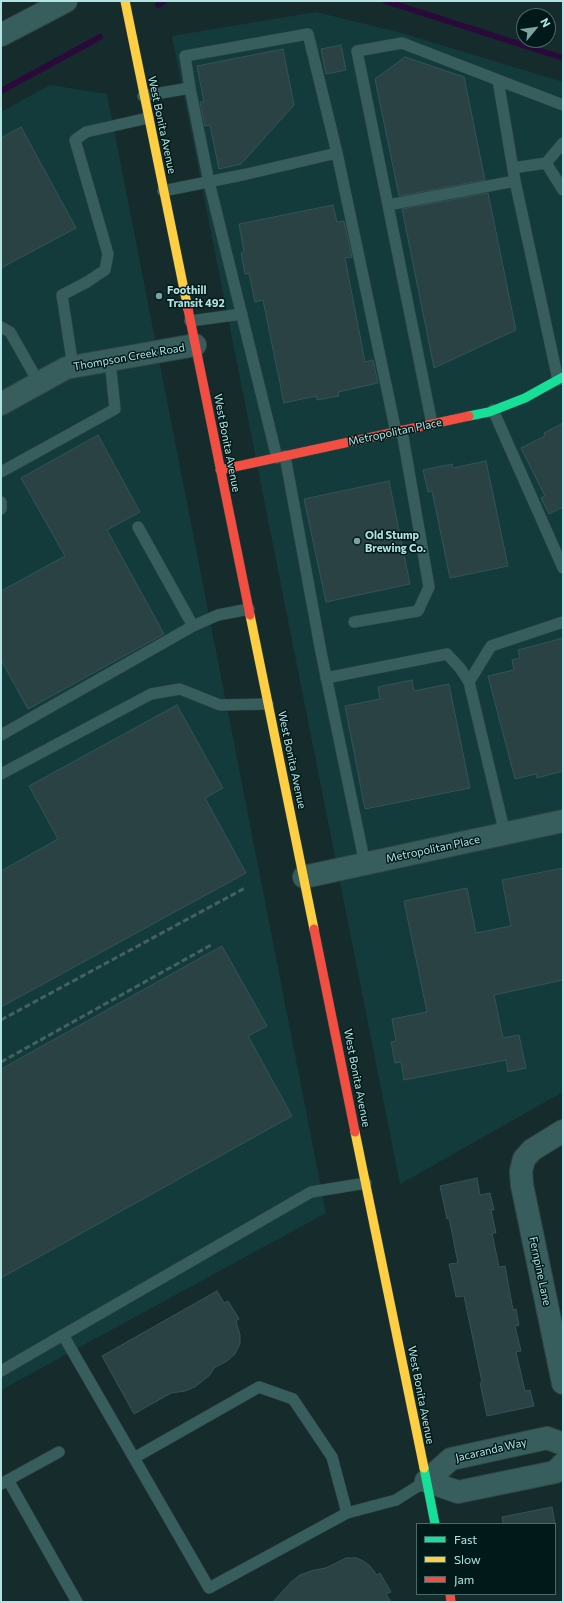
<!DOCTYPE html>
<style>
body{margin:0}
#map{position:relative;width:564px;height:1603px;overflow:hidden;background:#162b2b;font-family:Commissioner,sans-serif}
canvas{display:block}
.frame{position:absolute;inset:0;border:2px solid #b1e4e2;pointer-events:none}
.legend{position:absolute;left:416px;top:1523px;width:140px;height:72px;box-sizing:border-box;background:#011a19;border:1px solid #476b69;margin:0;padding:5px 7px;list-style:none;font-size:12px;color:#b1e4e2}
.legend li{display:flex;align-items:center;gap:8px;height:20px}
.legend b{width:20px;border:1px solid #476b69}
.north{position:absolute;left:516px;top:8px;width:40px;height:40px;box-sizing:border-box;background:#011a19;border:1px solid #476b69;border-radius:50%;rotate:61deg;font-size:11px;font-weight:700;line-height:16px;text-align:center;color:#b1e4e2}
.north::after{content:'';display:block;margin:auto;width:14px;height:18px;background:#7ba3a2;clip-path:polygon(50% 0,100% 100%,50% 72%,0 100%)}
</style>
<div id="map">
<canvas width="564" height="1603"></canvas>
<div class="frame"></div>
<ul class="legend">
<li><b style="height:5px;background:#16e098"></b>Fast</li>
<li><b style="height:5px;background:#ffcf43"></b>Slow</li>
<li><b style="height:5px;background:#f24e42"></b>Jam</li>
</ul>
<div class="north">N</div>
</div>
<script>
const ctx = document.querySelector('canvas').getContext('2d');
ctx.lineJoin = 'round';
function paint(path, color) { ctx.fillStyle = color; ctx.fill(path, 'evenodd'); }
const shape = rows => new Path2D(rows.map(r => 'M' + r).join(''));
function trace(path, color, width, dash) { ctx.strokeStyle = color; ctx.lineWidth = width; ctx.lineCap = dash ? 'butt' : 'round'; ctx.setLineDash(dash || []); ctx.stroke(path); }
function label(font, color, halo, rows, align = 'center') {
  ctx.font = font + ' Commissioner,sans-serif'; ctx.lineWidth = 3; ctx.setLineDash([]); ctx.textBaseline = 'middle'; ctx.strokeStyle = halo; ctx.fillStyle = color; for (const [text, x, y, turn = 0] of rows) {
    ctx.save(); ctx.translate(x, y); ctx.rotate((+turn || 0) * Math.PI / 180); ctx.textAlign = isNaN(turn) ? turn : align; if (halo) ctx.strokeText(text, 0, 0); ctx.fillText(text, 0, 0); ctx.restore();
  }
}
const built = shape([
 [316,12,398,32,563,82,563,1092,400,1184,172,36],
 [50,85,107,94,326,1213,1,1390,1,112]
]);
const stream = shape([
 [385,1,563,58],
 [158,5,164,1],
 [1,91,100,37]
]);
const building = shape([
 [341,45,346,70,326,74,321,49,341,45],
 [283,49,294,105,241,164,219,169,210,125,205,126,200,102,204,102,197,66,283,49],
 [405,57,464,77,485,180,399,196,375,79,405,57],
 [21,127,76,228,1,268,1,138,21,127],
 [488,193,516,330,434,368,402,209,488,193],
 [333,205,337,222,344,221,352,257,345,258,365,362,373,360,378,383,338,392,339,396,317,400,316,396,284,403,263,300,255,302,249,273,245,274,241,253,244,252,239,224,333,205],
 [563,423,563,507,549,514,541,498,545,496,521,448,545,436,544,433,563,423],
 [98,435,140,512,107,530,164,634,28,709,1,660,1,591,65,556,21,478,98,435],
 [486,461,508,566,450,578,432,491,428,492,423,470,452,464,453,468,486,461],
 [389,481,410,584,326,602,304,499,389,481],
 [563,638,563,771,537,778,536,774,515,779,488,676,514,670,512,660,520,658,518,650,563,638],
 [412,680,414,691,449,684,470,788,365,809,345,706,380,699,378,687,412,680],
 [177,705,223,788,205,798,246,873,1,1007,1,871,58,839,29,786,177,705],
 [563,868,563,980,494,995,503,1038,519,1035,526,1068,508,1072,506,1060,404,1080,401,1062,395,1063,391,1042,396,1041,392,1019,427,1012,404,901,467,888,476,933,511,926,502,880,563,868],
 [222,946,267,1026,248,1036,292,1116,1,1278,1,1069,222,946],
 [477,1178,480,1195,490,1193,494,1210,491,1210,496,1233,492,1233,499,1267,505,1266,513,1310,516,1309,519,1325,515,1326,521,1351,516,1352,525,1391,530,1390,534,1406,487,1416,480,1383,482,1382,464,1296,456,1297,449,1264,458,1263,449,1218,447,1219,440,1186,477,1178],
 [217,1291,224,1303,228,1301,239,1319,236,1321,240,1335,240,1344,235,1354,227,1361,214,1368,210,1375,195,1387,185,1391,171,1393,134,1414,102,1356,217,1291],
 [552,1507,555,1524,503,1524,502,1517,552,1507],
 [346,1558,357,1558,363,1561,369,1565,377,1575,380,1573,391,1592,386,1594,391,1602,273,1602,291,1582,300,1575,314,1570,326,1568,346,1558]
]);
const lane = shape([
 [498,80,515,181],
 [143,96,190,88],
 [546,163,563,143],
 [513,168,546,163,563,190],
 [163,191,247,174,337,153],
 [388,205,515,181,558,380],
 [190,321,242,314],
 [1,327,10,332,39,383],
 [73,367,62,295,87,282,105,270,108,254,75,140,86,132,148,118],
 [493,410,563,568],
 [432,424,357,51,402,43,563,105],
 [285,456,321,652,365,864],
 [277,458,209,182,190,88,185,56,308,34,337,153,396,432],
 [1,472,115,409,110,361],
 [1,502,1,509],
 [138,527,193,626],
 [354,622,418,611,429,587,402,431],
 [326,678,447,654,460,668,469,682,491,646,563,622],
 [469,682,505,834],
 [1,735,193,626,218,615,249,609],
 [1,774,151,694,180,689,220,705,268,704],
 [366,1183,311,1192,63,1335,209,1588,347,1513,396,1500,426,1481],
 [1,1371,63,1335],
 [134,1458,259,1387,293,1399,332,1457,347,1513],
 [8,1480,59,1452],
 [1,1484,8,1480,77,1602]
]);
const street = shape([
 [1,35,66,1],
 [1,404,66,368,195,345],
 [304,877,563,821],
 [563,1131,532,1150,524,1159,521,1171,522,1185,563,1383],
 [563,1444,547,1438,451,1459,426,1481,458,1492,555,1472,563,1464]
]);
const fast = shape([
 [469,416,489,412,525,398,563,377],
 [424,1468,435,1524]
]);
const slow = shape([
 [125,1,188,309],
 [250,615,314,929],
 [355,1132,424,1468]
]);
const jam = shape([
 [188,309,250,615],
 [220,470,469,416],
 [314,929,355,1132],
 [450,1594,451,1602]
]);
const rail = shape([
 [1,1020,245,888],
 [1,1062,211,945]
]);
const markers = [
 [159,296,4,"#7ba3a2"],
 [357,541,4,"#7ba3a2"]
];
const streetNames = [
 ["West Bonita Avenue",162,125,78],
 ["Thompson Creek Road",129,357,-10],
 ["Metropolitan Place",395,432,-12],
 ["West Bonita Avenue",227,443,79],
 ["West Bonita Avenue",292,760,78],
 ["Metropolitan Place",433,849,-12],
 ["West Bonita Avenue",357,1078,79],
 ["Fernpine Lane",540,1271,78],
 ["West Bonita Avenue",421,1395,79],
 ["Jacaranda Way",491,1450,-13]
];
const poiNames = [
 ["Foothill",167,290],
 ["Transit 492",167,303],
 ["Old Stump",365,535],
 ["Brewing Co.",365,548]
];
paint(built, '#143b3b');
trace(stream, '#2a0a3b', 6);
paint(building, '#2b4244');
trace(building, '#325458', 1);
trace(lane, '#324645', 12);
trace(street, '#324645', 24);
trace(fast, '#324645', 10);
trace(slow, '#324645', 10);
trace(jam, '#324645', 10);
trace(lane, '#375e5d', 11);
trace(street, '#375e5d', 22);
trace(fast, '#16e098', 9);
trace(slow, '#ffcf43', 9);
trace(jam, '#f24e42', 9);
trace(rail, '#466161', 3, [6, 3]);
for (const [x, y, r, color] of markers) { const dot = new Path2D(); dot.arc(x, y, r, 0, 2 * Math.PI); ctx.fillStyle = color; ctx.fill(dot); trace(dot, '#011a19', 1.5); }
label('11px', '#b1e4e2', '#011a19', streetNames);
label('bold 11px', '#b1e4e2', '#011a19', poiNames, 'left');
</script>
